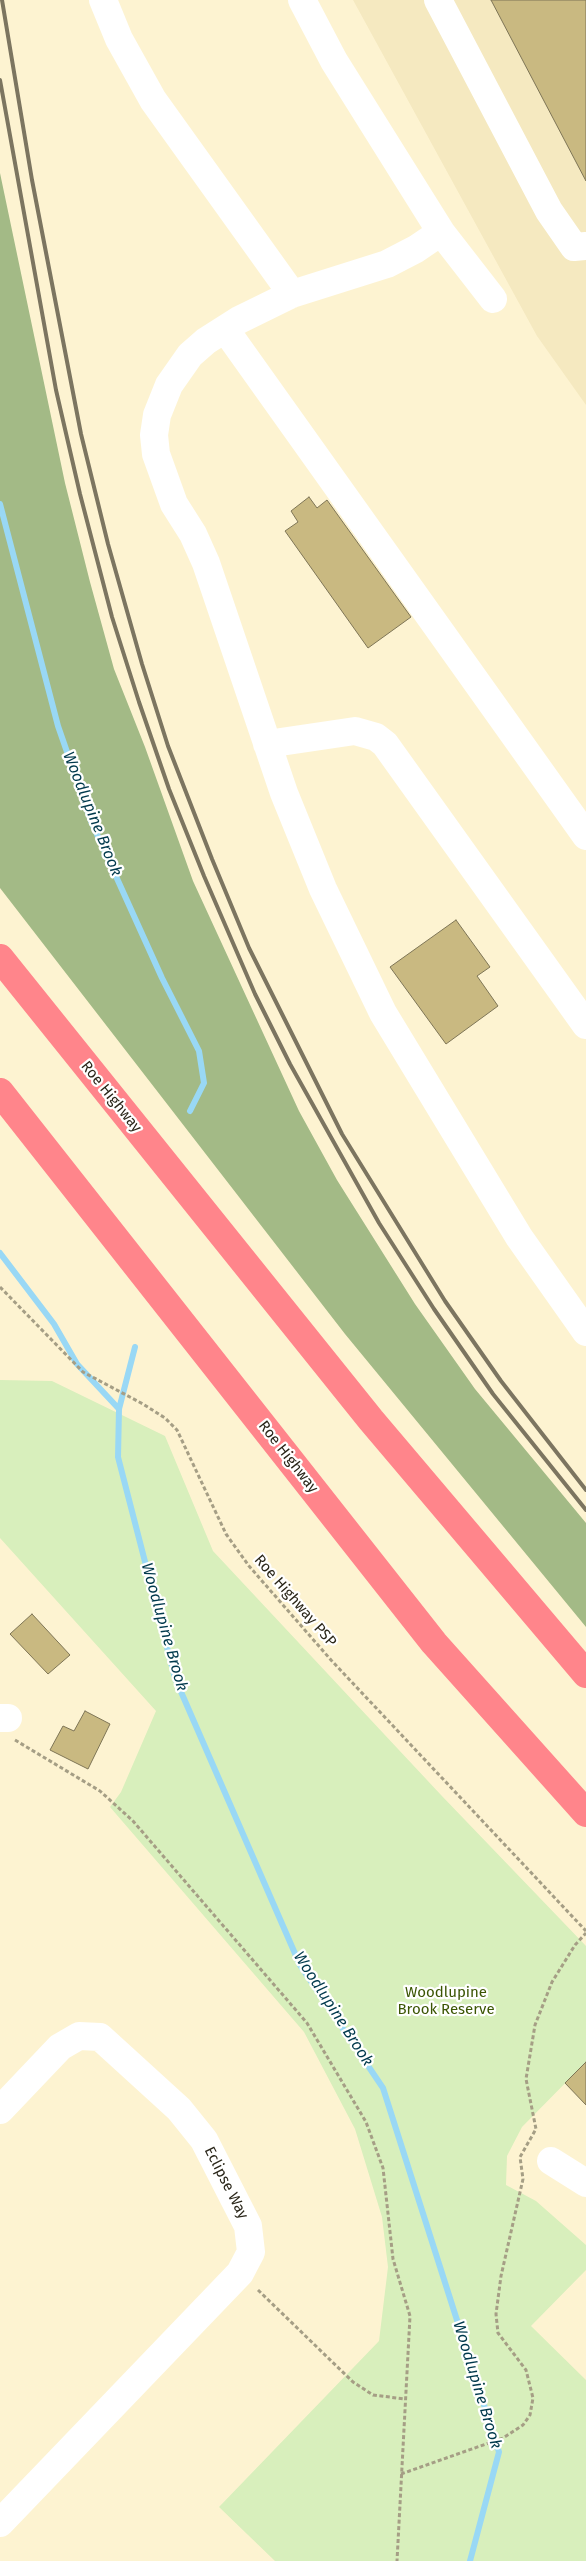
<!DOCTYPE html>
<style>
body{margin:0}
canvas{display:block;background:#fdf3d1}
</style>
<canvas width="586" height="2561"></canvas>
<script>
const ctx = document.querySelector('canvas').getContext('2d');
ctx.lineJoin = 'round';
function paint(path, color) { ctx.fillStyle = color; ctx.fill(path, 'evenodd'); }
const shape = rows => new Path2D(rows.map(r => 'M' + r).join(''));
function trace(path, color, width, dash) { ctx.strokeStyle = color; ctx.lineWidth = width; ctx.lineCap = dash ? 'butt' : 'round'; ctx.setLineDash(dash || []); ctx.stroke(path); }
function label(font, color, halo, rows, align = 'center') {
  ctx.font = font + ' "Fira Sans",sans-serif'; ctx.lineWidth = 4.5; ctx.setLineDash([]); ctx.textBaseline = 'middle'; ctx.strokeStyle = halo; ctx.fillStyle = color; for (const [text, x, y, turn = 0] of rows) {
    ctx.save(); ctx.translate(x, y); ctx.rotate((+turn || 0) * Math.PI / 180); ctx.textAlign = isNaN(turn) ? turn : align; if (halo) ctx.strokeText(text, 0, 0); ctx.fillText(text, 0, 0); ctx.restore();
  }
}
const built = shape([
 [353,0,586,0,586,405,537,336]
]);
const green = shape([
 [0,1380,52,1381,165,1436,213,1551,441,1795,586,1946,586,2062,522,2127,507,2156,506,2185,536,2201,586,2245,586,2270,531,2326,586,2380,586,2561,275,2561,219,2507,379,2341,388,2267,382,2217,355,2129,304,2032,110,1807,121,1792,156,1711,0,1538]
]);
const forest = shape([
 [0,173,65,483,90,582,114,669,145,747,193,881,299,1111,337,1180,415,1304,475,1389,586,1523,586,1627,345,1334,0,888]
]);
const stream = shape([
 [0,504,58,726,91,821,162,978,199,1051,204,1083,190,1111],
 [0,1253,54,1324,77,1364,119,1409],
 [135,1347,119,1409,118,1457,175,1678,300,1965,383,2088,499,2452,470,2561]
]);
const building = shape([
 [491,0,586,0,586,181,491,0],
 [309,497,317,508,327,500,411,617,368,648,285,531,298,522,291,511,309,497],
 [456,920,490,967,477,976,498,1006,446,1044,390,967,456,920],
 [32,1614,70,1655,48,1674,10,1634,32,1614],
 [85,1711,110,1724,88,1769,50,1750,63,1726,74,1731,85,1711],
 [586,2062,586,2105,565,2083,586,2062]
]);
const path = shape([
 [0,1287,83,1372,143,1404,165,1418,177,1430,226,1534,249,1566,331,1660,586,1931],
 [15,1740,100,1791,133,1821,307,2023,366,2122,383,2168,393,2259,410,2316,397,2561],
 [258,2290,353,2382,373,2395,405,2399],
 [401,2474,503,2438,523,2425,530,2415,533,2398,526,2370,498,2333,496,2314,501,2276,523,2179,520,2157,536,2129,526,2079,535,2025,552,1982,575,1945,586,1933]
]);
const minor = shape([
 [103,0,119,39,153,100,292,294],
 [302,0,334,61,441,232,416,249,387,264,292,294,239,320,206,341,190,355,169,385,157,415,154,435,156,454,174,504,193,534,206,563,284,793,323,889,383,1013,519,1237,586,1332],
 [438,0,549,211,574,247,586,246],
 [441,232,493,299],
 [225,329,586,836],
 [267,744,355,731,376,737,385,744,586,1025],
 [0,1718,8,1718],
 [0,2110,60,2047,79,2036,100,2037,179,2109,204,2140,248,2226,251,2252,240,2273,0,2523],
 [551,2161,586,2183]
]);
const highway = shape([
 [0,958,371,1420,586,1674],
 [0,1092,434,1643,586,1813]
]);
const rail = shape([
 [2,0,32,180,81,434,108,544,142,664,168,746,212,859,249,948,342,1134,445,1301,501,1381,586,1490],
 [0,80,56,390,80,494,112,617,139,702,169,789,204,876,255,994,290,1064,379,1223,434,1309,493,1394,586,1510]
]);
const streetNames = [
 ["Roe Highway",111,1097,51],
 ["Roe Highway",288,1457,52],
 ["Roe Highway PSP",295,1601,49],
 ["Eclipse Way",226,2183,63]
];
const parkNames = [
 ["Woodlupine",446,1993],
 ["Brook Reserve",446,2010]
];
const waterNames = [
 ["Woodlupine Brook",92,814,68],
 ["Woodlupine Brook",164,1627,74],
 ["Woodlupine Brook",333,2009,57],
 ["Woodlupine Brook",477,2385,73]
];
paint(built, '#f5e9c0');
paint(green, '#d8efbc');
paint(forest, '#a3ba86');
trace(stream, '#99d8f5', 6);
paint(building, '#c9b981');
trace(building, '#7e7556', 1);
trace(path, '#a59e85', 3, [4, 2.5]);
trace(minor, '#fff', 28);
trace(highway, '#ff858b', 28);
trace(rail, '#7c7560', 4);
label('15px', '#2a2619', '#fff', streetNames);
label('15px', '#3b5503', '#fff', parkNames);
label('italic 16px', '#00394c', '#fff', waterNames);
</script>
